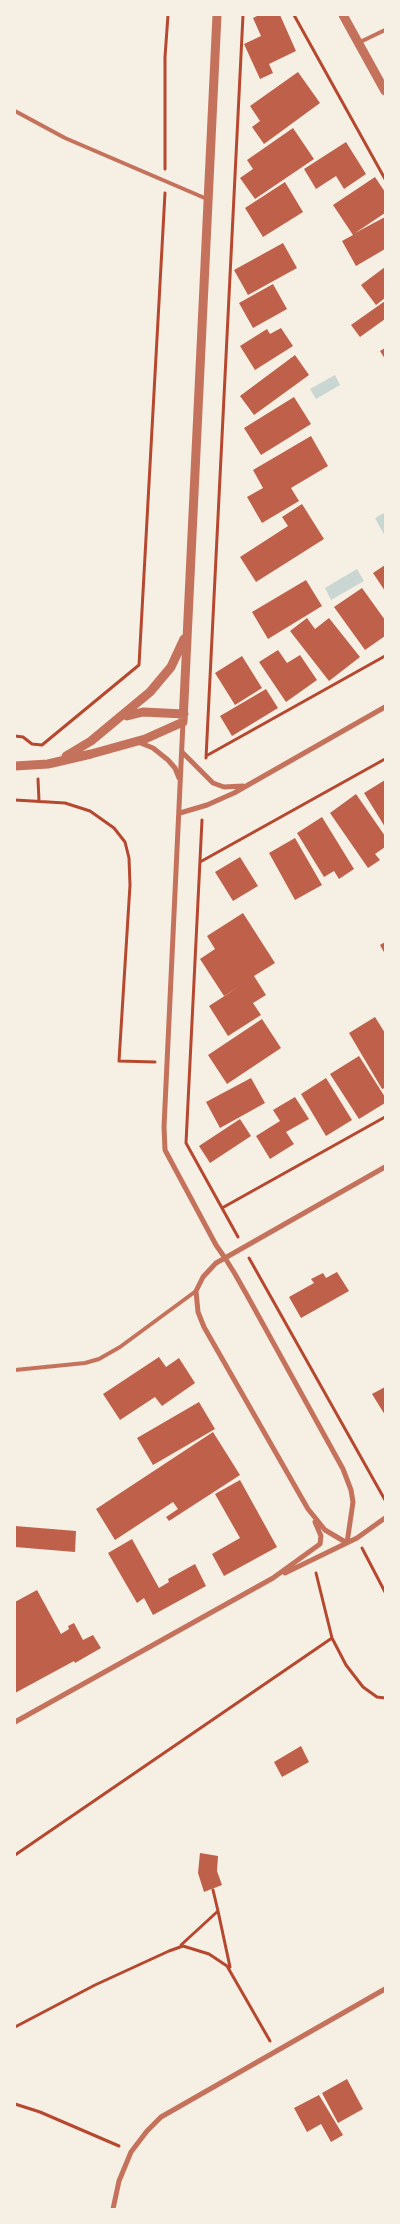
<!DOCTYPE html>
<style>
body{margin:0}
#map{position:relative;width:400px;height:2224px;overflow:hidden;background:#f6efe4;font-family:"PT Sans Narrow",sans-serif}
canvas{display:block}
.frame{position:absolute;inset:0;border:16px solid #f6efe4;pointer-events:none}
</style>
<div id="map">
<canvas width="400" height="2224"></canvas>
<div class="frame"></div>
</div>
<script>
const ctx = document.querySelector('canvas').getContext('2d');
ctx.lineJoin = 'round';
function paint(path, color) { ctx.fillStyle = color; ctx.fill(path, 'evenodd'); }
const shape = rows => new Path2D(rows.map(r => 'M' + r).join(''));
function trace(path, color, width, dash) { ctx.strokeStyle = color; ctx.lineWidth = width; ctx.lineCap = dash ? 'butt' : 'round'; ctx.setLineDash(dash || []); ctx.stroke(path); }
const water = shape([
 [335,375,340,385,316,399,310,389],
 [384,513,385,515,385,536,375,518],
 [357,569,364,581,331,600,325,588]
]);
const building = shape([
 [259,15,280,15,296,51,269,64,273,73,260,79,244,44,261,36,253,18],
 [298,72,320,103,264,144,252,127,260,121,250,106],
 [293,128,314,159,255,199,240,178,253,169,247,160],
 [346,142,366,174,344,189,336,176,316,189,304,169],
 [375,177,385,192,385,213,355,233,385,217,385,249,356,266,342,241,353,235,333,205],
 [285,182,303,212,263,237,245,208],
 [283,243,297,268,248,295,234,270],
 [385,267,385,298,376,305,361,285],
 [273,284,287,309,253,328,239,303],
 [385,301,385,319,360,337,351,325],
 [281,328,293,346,255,370,240,346,267,329,270,334],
 [385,348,385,359,380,351],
 [295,355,309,375,254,415,240,396],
 [294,397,311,424,261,455,244,428],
 [311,436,328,466,291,488,299,501,262,523,247,497,263,488,253,470],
 [302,504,324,539,256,582,240,557,288,526,282,517],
 [385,565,385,591,373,573],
 [306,580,322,606,268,639,252,612],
 [362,588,385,620,385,636,365,650,334,607],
 [307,618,315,629,329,618,360,657,329,681,290,631],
 [278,650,287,663,300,655,317,680,286,702,259,662],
 [242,656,262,688,235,705,215,673],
 [266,689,278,708,232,736,220,716],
 [385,780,385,827,364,793],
 [356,794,385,836,385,847,375,854,380,860,368,868,330,813],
 [322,817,354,869,339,879,334,871,324,877,297,833],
 [295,838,322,885,295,900,269,853],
 [240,857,258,886,233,901,215,872],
 [243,913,275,963,254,976,266,995,253,1003,261,1015,228,1036,209,1006,240,986,224,996,200,959,215,949,207,936],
 [385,942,385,954,380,945],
 [375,1017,385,1033,385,1088,382,1089,349,1033],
 [262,1019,281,1048,227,1084,208,1055],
 [359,1056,385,1097,385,1103,359,1119,330,1074],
 [251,1078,265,1103,220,1128,206,1102],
 [326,1078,352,1120,326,1136,301,1094],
 [295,1097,309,1119,286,1132,294,1144,270,1159,256,1136,280,1121,273,1110],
 [240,1119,251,1136,210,1163,199,1146],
 [337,1272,349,1291,301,1318,289,1297,314,1283,311,1279,323,1273,326,1278],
 [159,1357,166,1367,179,1358,195,1383,162,1406,155,1397,120,1420,103,1394],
 [385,1387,385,1415,372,1394],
 [199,1402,215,1429,153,1465,137,1438],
 [213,1432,240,1475,169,1521,166,1517,178,1509,173,1502,115,1540,96,1509],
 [240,1480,277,1547,224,1576,212,1554,240,1538,215,1494],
 [15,1526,76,1531,75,1552,15,1547],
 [132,1539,159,1588,169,1582,168,1579,195,1564,206,1586,153,1615,144,1598,137,1603,108,1553],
 [37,1590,61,1634,69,1629,68,1626,74,1623,83,1640,93,1635,101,1648,75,1663,74,1661,15,1693,15,1602],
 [301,1746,309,1762,282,1777,274,1762],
 [200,1853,218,1856,217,1871,222,1885,204,1892,198,1873],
 [347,2079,363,2109,338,2123,322,2093],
 [319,2095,343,2135,331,2142,321,2124,307,2132,294,2108]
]);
const path = shape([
 [294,15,385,179],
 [165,169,165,57,168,15],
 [15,736,23,737,32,744,42,745,139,665,165,193],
 [206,756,385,656],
 [206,758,243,15],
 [38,779,39,801],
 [15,800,65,803,90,811,114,828,125,842,129,858,130,885,119,1061,155,1062],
 [202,820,186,1143,238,1237],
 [200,862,385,759],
 [222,1208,385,1117],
 [249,1258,385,1500],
 [362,1548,385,1592],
 [316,1573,332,1638,346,1665,363,1687,377,1697,385,1698],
 [15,1855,332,1638],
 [213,1890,218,1911],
 [181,1945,218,1911,230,1967],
 [15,2027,95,1985,169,1951,183,1946,209,1954,227,1966,270,2041],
 [15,2104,40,2112,119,2146]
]);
const service = shape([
 [358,43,385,30],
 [15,111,65,138,207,199],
 [15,1370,85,1363,99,1359,120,1347,196,1291]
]);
const minor = shape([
 [183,722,164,1127,165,1150,216,1245,225,1258,235,1274,248,1297,343,1469,351,1490,353,1502,347,1543,325,1530,308,1509,204,1327,198,1312,196,1291,203,1277,216,1263,225,1258,385,1167],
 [138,742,153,748,168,760,175,768,179,778],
 [182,752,213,783,224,787,243,786],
 [180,813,207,805,234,793,385,707],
 [285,1573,357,1538,385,1518],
 [15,1722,273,1578,320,1544,321,1536,315,1522],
 [113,2209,119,2181,131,2152,147,2131,161,2117,385,1989]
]);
const tertiary = shape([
 [343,15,385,91],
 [127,716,143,712,184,714],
 [66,756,91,741,150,692,171,667,184,639],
 [15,766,48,764,91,754,145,739,183,722,217,15]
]);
paint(water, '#c9d6d2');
paint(building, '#bf614a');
trace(path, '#b5482f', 3);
trace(service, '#c5725c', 4);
trace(minor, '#c5725c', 5);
trace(tertiary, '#c5725c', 9);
</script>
